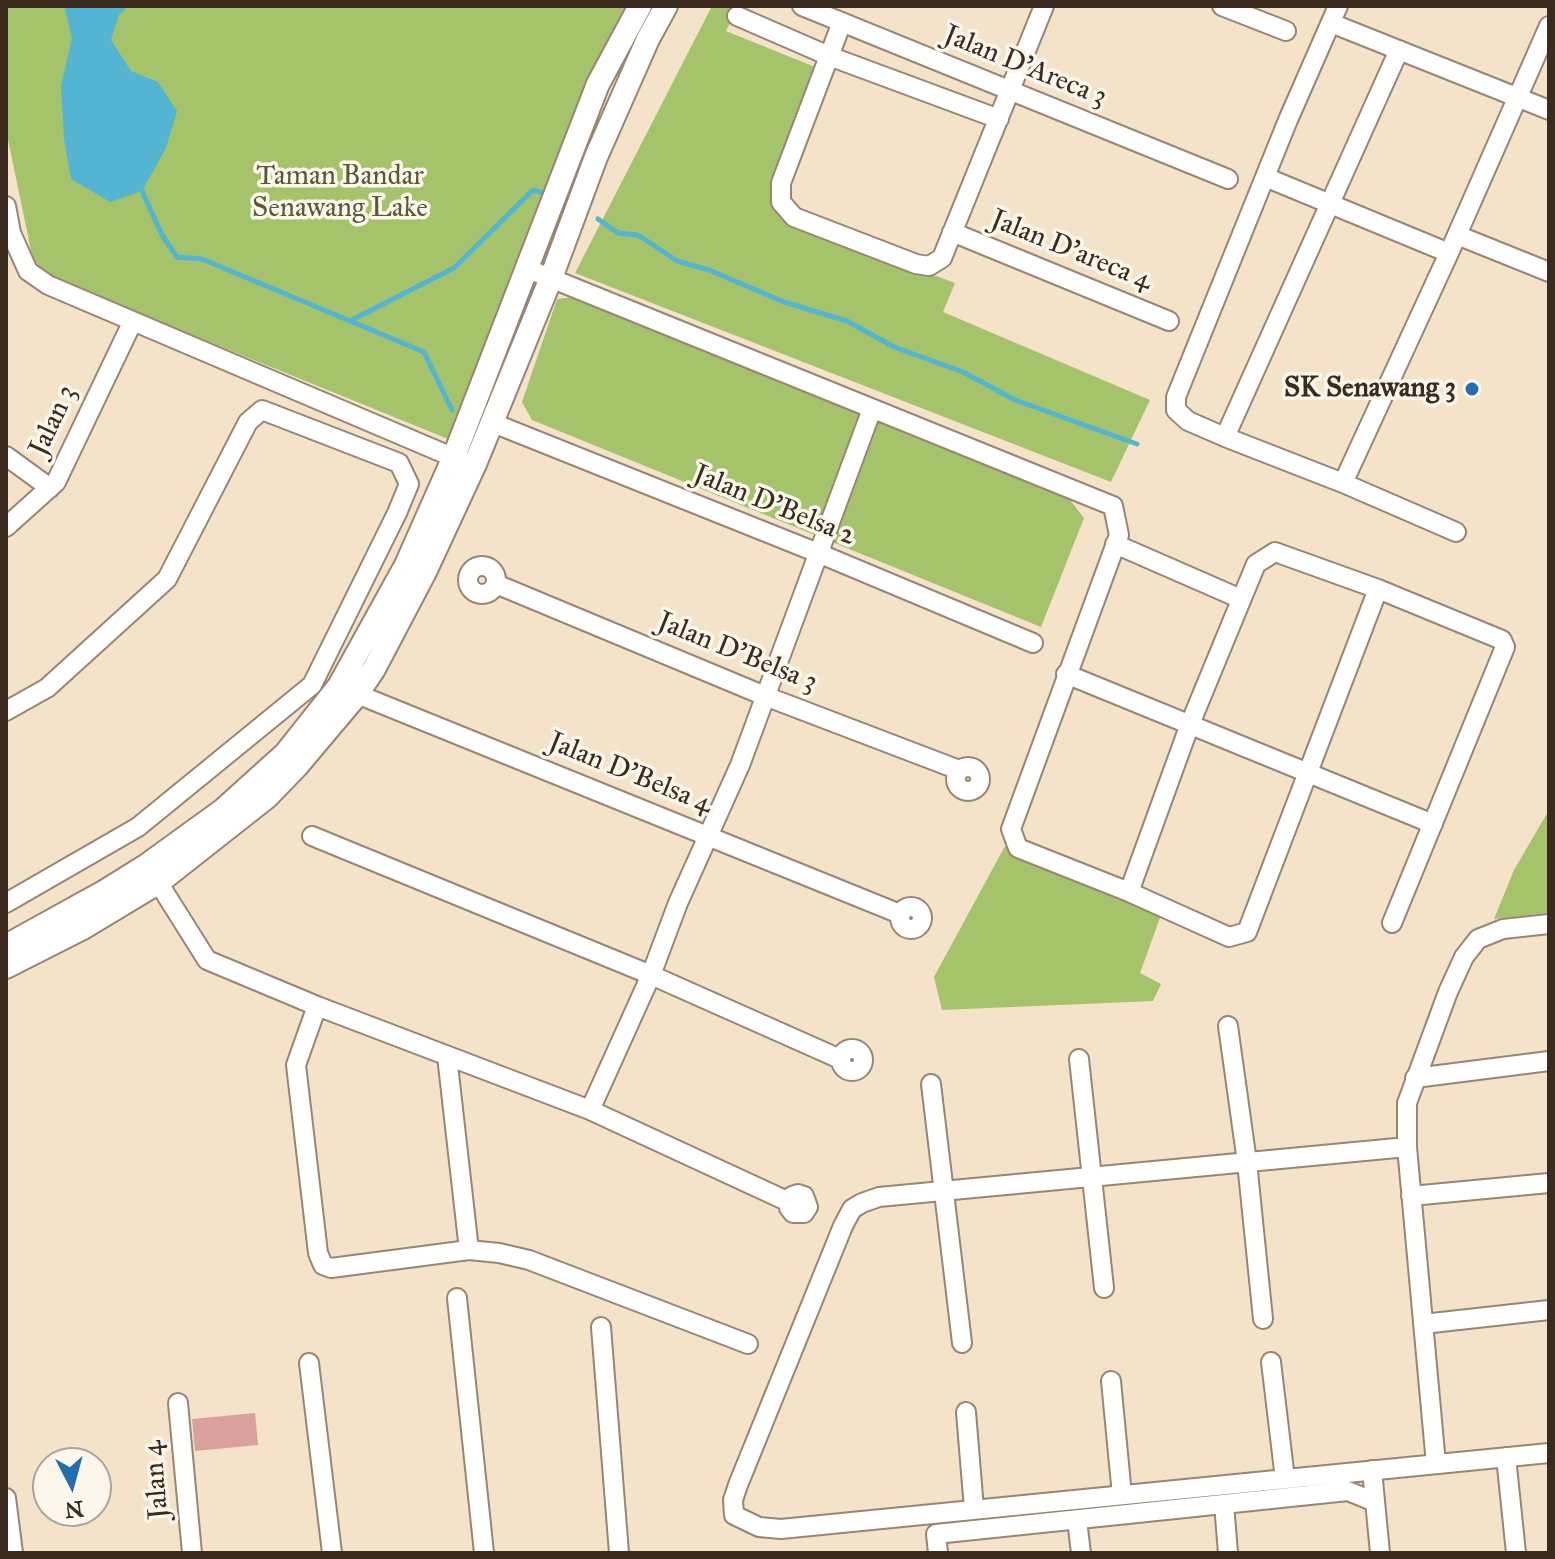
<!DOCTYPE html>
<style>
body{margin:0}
#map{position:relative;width:1555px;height:1559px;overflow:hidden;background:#f4e3c9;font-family:"IM FELL Great Primer",serif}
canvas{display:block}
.frame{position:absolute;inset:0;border:8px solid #3b2a1e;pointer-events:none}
.north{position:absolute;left:32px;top:1447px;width:80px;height:80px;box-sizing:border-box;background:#fbf7ec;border:2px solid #aea59a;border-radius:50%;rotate:174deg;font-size:22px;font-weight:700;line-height:32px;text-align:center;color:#3b2a1e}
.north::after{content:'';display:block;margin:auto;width:28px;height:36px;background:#1f6fb2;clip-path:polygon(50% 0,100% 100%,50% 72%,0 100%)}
</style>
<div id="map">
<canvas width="1555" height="1559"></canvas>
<div class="frame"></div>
<div class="north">N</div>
</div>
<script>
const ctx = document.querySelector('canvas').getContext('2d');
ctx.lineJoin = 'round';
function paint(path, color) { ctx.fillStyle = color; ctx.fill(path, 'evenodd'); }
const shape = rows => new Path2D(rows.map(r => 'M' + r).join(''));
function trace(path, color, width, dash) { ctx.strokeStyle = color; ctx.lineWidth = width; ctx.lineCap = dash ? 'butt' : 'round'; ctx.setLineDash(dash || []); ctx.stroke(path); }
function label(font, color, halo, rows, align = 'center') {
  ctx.font = font + ' "IM FELL Great Primer",serif'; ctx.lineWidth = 7; ctx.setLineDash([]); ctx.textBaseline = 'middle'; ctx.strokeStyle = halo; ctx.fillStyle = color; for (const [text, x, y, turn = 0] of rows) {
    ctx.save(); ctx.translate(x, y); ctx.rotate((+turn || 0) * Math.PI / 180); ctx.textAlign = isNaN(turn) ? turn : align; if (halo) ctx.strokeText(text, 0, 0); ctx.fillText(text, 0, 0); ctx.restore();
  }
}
const green = shape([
 [6,6,632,6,453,441,52,278,33,260,6,130],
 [712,6,738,6,726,31,820,69,773,192,803,226,955,283,943,312,1150,400,1111,482,575,273],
 [584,296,1067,496,1084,518,1041,627,532,420,522,402,557,299],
 [1549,810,1549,913,1494,919,1514,870],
 [1005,846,1161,915,1140,973,1161,984,1153,1001,942,1010,934,977]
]);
const water = shape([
 [64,6,129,6,119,15,111,40,131,71,158,82,177,111,166,148,142,191,110,202,71,179,64,139,61,86,72,38]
]);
const stream = shape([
 [142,191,162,235,177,257,202,259,424,352,452,410],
 [598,219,618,233,638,235,677,261,709,270,784,302,847,321,894,347,963,372,1015,400,1137,444],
 [350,321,454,268,533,190,543,193]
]);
const building = shape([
 [255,1413,258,1445,195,1451,192,1419]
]);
const minor = shape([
 [802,6,1228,179],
 [1222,6,1286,31],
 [1338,6,1288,120,1176,397,1176,410,1188,421,1225,437,1343,483,1456,532],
 [737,16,829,56,999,119],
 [842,22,781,183,781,202,794,217,916,264,929,266,942,258,1044,6],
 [1331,23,1549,110],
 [1265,177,1449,253],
 [6,206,11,233,28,271,48,285,464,462],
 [952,232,1169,321],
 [1457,235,1549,272],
 [528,269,1113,506,1119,535,1011,829,1018,848,1129,892,1229,937,1247,932,1378,589],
 [493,423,818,553,1033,643],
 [1225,437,1399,50],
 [6,456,50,488],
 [1343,483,1449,253,1549,26],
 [6,527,56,482,132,323],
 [1115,544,1241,599],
 '468 580a14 14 0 1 1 28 0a14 14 0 1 1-28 0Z',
 [496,584,765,696,959,770],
 [1066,674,1433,824],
 [347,690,900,914],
 [6,711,47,688,167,579,248,422,262,410,399,463,409,484,397,513,312,685,138,827,6,903],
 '956 779a12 12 0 1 1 24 0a12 12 0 1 1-24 0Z',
 [312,836,651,975,840,1059],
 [151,871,207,960,317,1006,590,1110,789,1202,789,1208,793,1213,804,1213,808,1207,804,1196,798,1194,792,1196,789,1202],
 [1129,892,1190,724,1256,564,1275,552,1378,589,1502,640,1505,647,1392,923],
 '900 918a11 11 0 1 1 22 0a11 11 0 1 1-22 0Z',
 [317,1006,296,1065,318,1253,323,1265,331,1268,469,1250],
 [1228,1026,1247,1162,1263,1319],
 '841 1060a11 11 0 1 1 22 0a11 11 0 1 1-22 0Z',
 [447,1056,469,1250,499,1253,529,1260,748,1344],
 [1079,1059,1104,1288],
 [1415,1078,1549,1061],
 [931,1084,962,1343],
 [590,1110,651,975,678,903,740,765,872,409],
 [1407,1147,879,1197,862,1203,852,1209,843,1226,738,1485,733,1500,734,1515,759,1527,781,1529,1549,1453],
 [1411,1196,1549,1183],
 [457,1298,484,1553],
 [1423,1324,1549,1310],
 [601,1327,619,1553],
 [1271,1362,1285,1479],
 [309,1363,332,1553],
 [1111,1381,1122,1495],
 [178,1403,192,1553],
 [966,1412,974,1509],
 [1506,1457,1516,1553],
 [1436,1464,1407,1147,1407,1103,1448,992,1464,957,1478,939,1503,929,1549,924],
 [1372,1470,1380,1553],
 [6,1498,13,1553],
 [1224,1504,1228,1553],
 [1077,1520,1081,1553],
 [938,1553,936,1534,1348,1491,1375,1502]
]);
const tertiary = shape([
 [6,946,102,893,147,865,223,810,285,754,339,686,406,565,453,459,598,84,640,6],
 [6,967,81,929,159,882,267,797,297,766,356,696,374,669,425,572,475,464,551,278,596,157,648,39,666,6]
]);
const markers = [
 [1472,389,8,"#1f6fb2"]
];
const streetNames = [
 ["Jalan D'Areca 3",1025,67,22],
 ["Jalan D'areca 4",1071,251,22],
 ["Jalan 3",54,421,-65],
 ["Jalan D'Belsa 2",774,506,22],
 ["Jalan D'Belsa 3",737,653,22],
 ["Jalan D'Belsa 4",630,774,22],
 ["Jalan 4",157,1480,-95]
];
const parkNames = [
 ["Taman Bandar",340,177],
 ["Senawang Lake",340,209]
];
const poiNames = [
 ["SK Senawang 3",1456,389]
];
paint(green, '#a5c36b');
paint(water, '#53b5d1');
trace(stream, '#53b5d1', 5);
paint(building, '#daa09c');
trace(minor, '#988674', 22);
trace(tertiary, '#988674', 26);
trace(minor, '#fff', 18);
trace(tertiary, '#fff', 22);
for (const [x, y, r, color] of markers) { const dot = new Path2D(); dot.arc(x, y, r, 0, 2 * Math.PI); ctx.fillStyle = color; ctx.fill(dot); trace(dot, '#fbf7ec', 3); }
label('28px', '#3b2a1e', '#fbf7ec', streetNames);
label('28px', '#5b5835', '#fbf7ec', parkNames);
label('bold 28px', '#3b2a1e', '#fbf7ec', poiNames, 'right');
</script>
